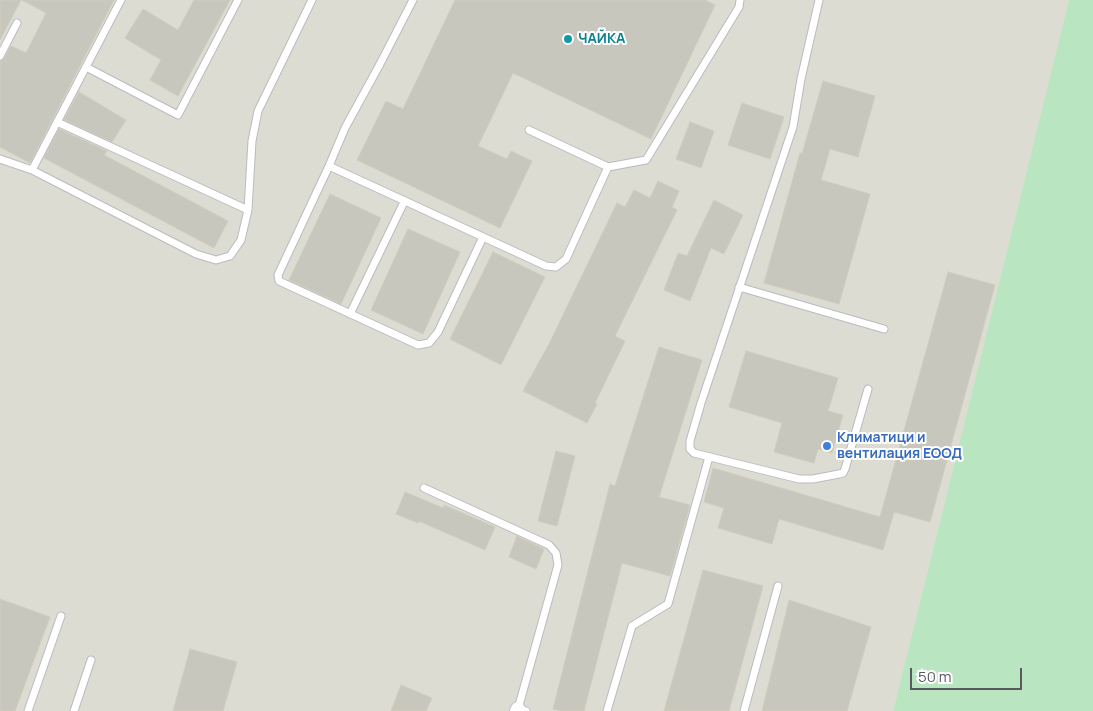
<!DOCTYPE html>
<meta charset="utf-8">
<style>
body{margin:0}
#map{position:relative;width:1093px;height:711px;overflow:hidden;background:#ecebdf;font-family:Manrope,sans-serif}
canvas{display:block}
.scale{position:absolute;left:910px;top:668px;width:112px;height:22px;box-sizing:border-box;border:2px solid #585a60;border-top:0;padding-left:6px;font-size:15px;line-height:18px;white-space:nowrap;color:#585a60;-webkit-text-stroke:4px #fff;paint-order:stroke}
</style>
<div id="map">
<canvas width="1093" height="711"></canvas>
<div class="scale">50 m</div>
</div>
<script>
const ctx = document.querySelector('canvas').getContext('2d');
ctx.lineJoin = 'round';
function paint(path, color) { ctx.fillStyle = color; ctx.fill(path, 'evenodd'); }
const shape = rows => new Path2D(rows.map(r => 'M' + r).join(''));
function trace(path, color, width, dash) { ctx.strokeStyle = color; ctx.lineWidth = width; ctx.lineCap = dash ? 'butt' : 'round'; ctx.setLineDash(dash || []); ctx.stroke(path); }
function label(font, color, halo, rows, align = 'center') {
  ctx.font = font + ' Manrope,sans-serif'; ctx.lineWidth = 4; ctx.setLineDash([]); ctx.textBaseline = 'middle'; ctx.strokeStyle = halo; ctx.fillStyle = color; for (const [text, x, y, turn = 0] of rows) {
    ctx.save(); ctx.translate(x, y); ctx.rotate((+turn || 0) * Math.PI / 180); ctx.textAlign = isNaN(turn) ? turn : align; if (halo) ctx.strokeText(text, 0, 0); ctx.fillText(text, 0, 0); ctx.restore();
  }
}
const industrial = shape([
 [0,0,1069,0,893,711,0,711]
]);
const green = shape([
 [1069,0,1093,0,1093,711,893,711]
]);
const building = shape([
 [0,0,21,0,0,40,0,0],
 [22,0,114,0,30,163,0,147,0,61,4,59,11,46,26,53,46,13,22,0],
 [194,0,230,0,178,96,150,80,161,60,125,38,143,9,178,30,194,0],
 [455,0,705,0,715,5,651,139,513,73,478,146,507,159,511,151,532,161,500,228,357,160,386,101,403,109,455,0],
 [823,81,875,96,858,157,830,149,821,180,870,194,839,304,764,283,800,153,802,154,823,81],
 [79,92,126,120,112,142,64,120,79,92],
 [742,103,784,117,770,159,728,145,742,103],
 [690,122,714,131,701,168,676,159,690,122],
 [59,129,107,151,104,155,228,221,214,248,44,158,59,129],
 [658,181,679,191,672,207,677,210,615,336,625,341,595,403,597,404,587,423,523,391,549,344,617,203,625,207,634,190,650,198,658,181],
 [330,194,381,218,341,304,289,280,330,194],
 [714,200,743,215,724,254,711,248,690,301,664,290,678,253,687,256,714,200],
 [408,229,460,252,423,334,371,310,408,229],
 [493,252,545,277,501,365,450,339,493,252],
 [948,272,995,285,930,522,894,512,883,550,779,519,772,544,718,528,724,508,704,502,713,468,880,517,948,272],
 [659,347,702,360,659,497,690,505,670,576,622,563,584,711,562,711,553,709,610,484,615,486,659,347],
 [746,351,838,378,828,411,843,415,832,453,818,449,814,463,774,452,782,423,729,407,746,351],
 [556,451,575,456,557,526,538,521,556,451],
 [405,492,443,508,444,505,495,527,485,550,419,521,418,523,396,514,405,492],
 [517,536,544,549,536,569,509,557,517,536],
 [703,570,763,586,729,711,664,711,703,570],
 [0,599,50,617,15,711,0,711,0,599],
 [789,600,871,627,847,711,762,711,789,600],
 [190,649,237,662,223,711,173,711,190,649],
 [401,685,432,698,426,711,391,711,401,685]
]);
const service = shape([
 [413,0,380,64,345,128,329,166,546,266,556,267,566,259,608,167,646,160,739,7,740,0],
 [819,0,801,79,793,127,701,403,690,441,690,449,694,453,799,479,813,479,839,474,843,473,845,469,868,389],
 [0,56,17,23],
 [86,67,178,115,238,0],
 [57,122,248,210],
 [529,130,608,167],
 [0,159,32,170,196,254,216,260,230,256,241,240,248,210,252,141,258,111,312,0],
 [329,166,278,275,279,281,418,345,429,343,438,332,483,237],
 [32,170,121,0],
 [739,287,884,329],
 [350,314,404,202],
 [424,488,549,545,556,553,558,565,518,709,526,711],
 [28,711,61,616],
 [74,711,91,660],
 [607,711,632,626,668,604,709,457],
 [744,711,778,586]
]);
const minor = shape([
 [517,711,518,709]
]);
const markers = [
 [568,39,5,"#0f9aa8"],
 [827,446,5,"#3f7fe0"]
];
const cultureNames = [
 ["ЧАЙКА",578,39]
];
const shopNames = [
 ["Климатици и",837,438],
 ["вентилация ЕООД",837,454]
];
paint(industrial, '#dcdcd3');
paint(green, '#bae5c1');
paint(building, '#c8c7be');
trace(building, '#d0cdbd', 1);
trace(service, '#babbc1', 9);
trace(minor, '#babbc1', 16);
trace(service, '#fff', 7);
trace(minor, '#fff', 14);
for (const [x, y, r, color] of markers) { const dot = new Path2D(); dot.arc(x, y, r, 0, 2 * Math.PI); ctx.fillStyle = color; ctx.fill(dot); trace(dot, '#fff', 2); }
label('bold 14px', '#0d838f', '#fff', cultureNames, 'left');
label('bold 14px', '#366cbe', '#fff', shopNames, 'left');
</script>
